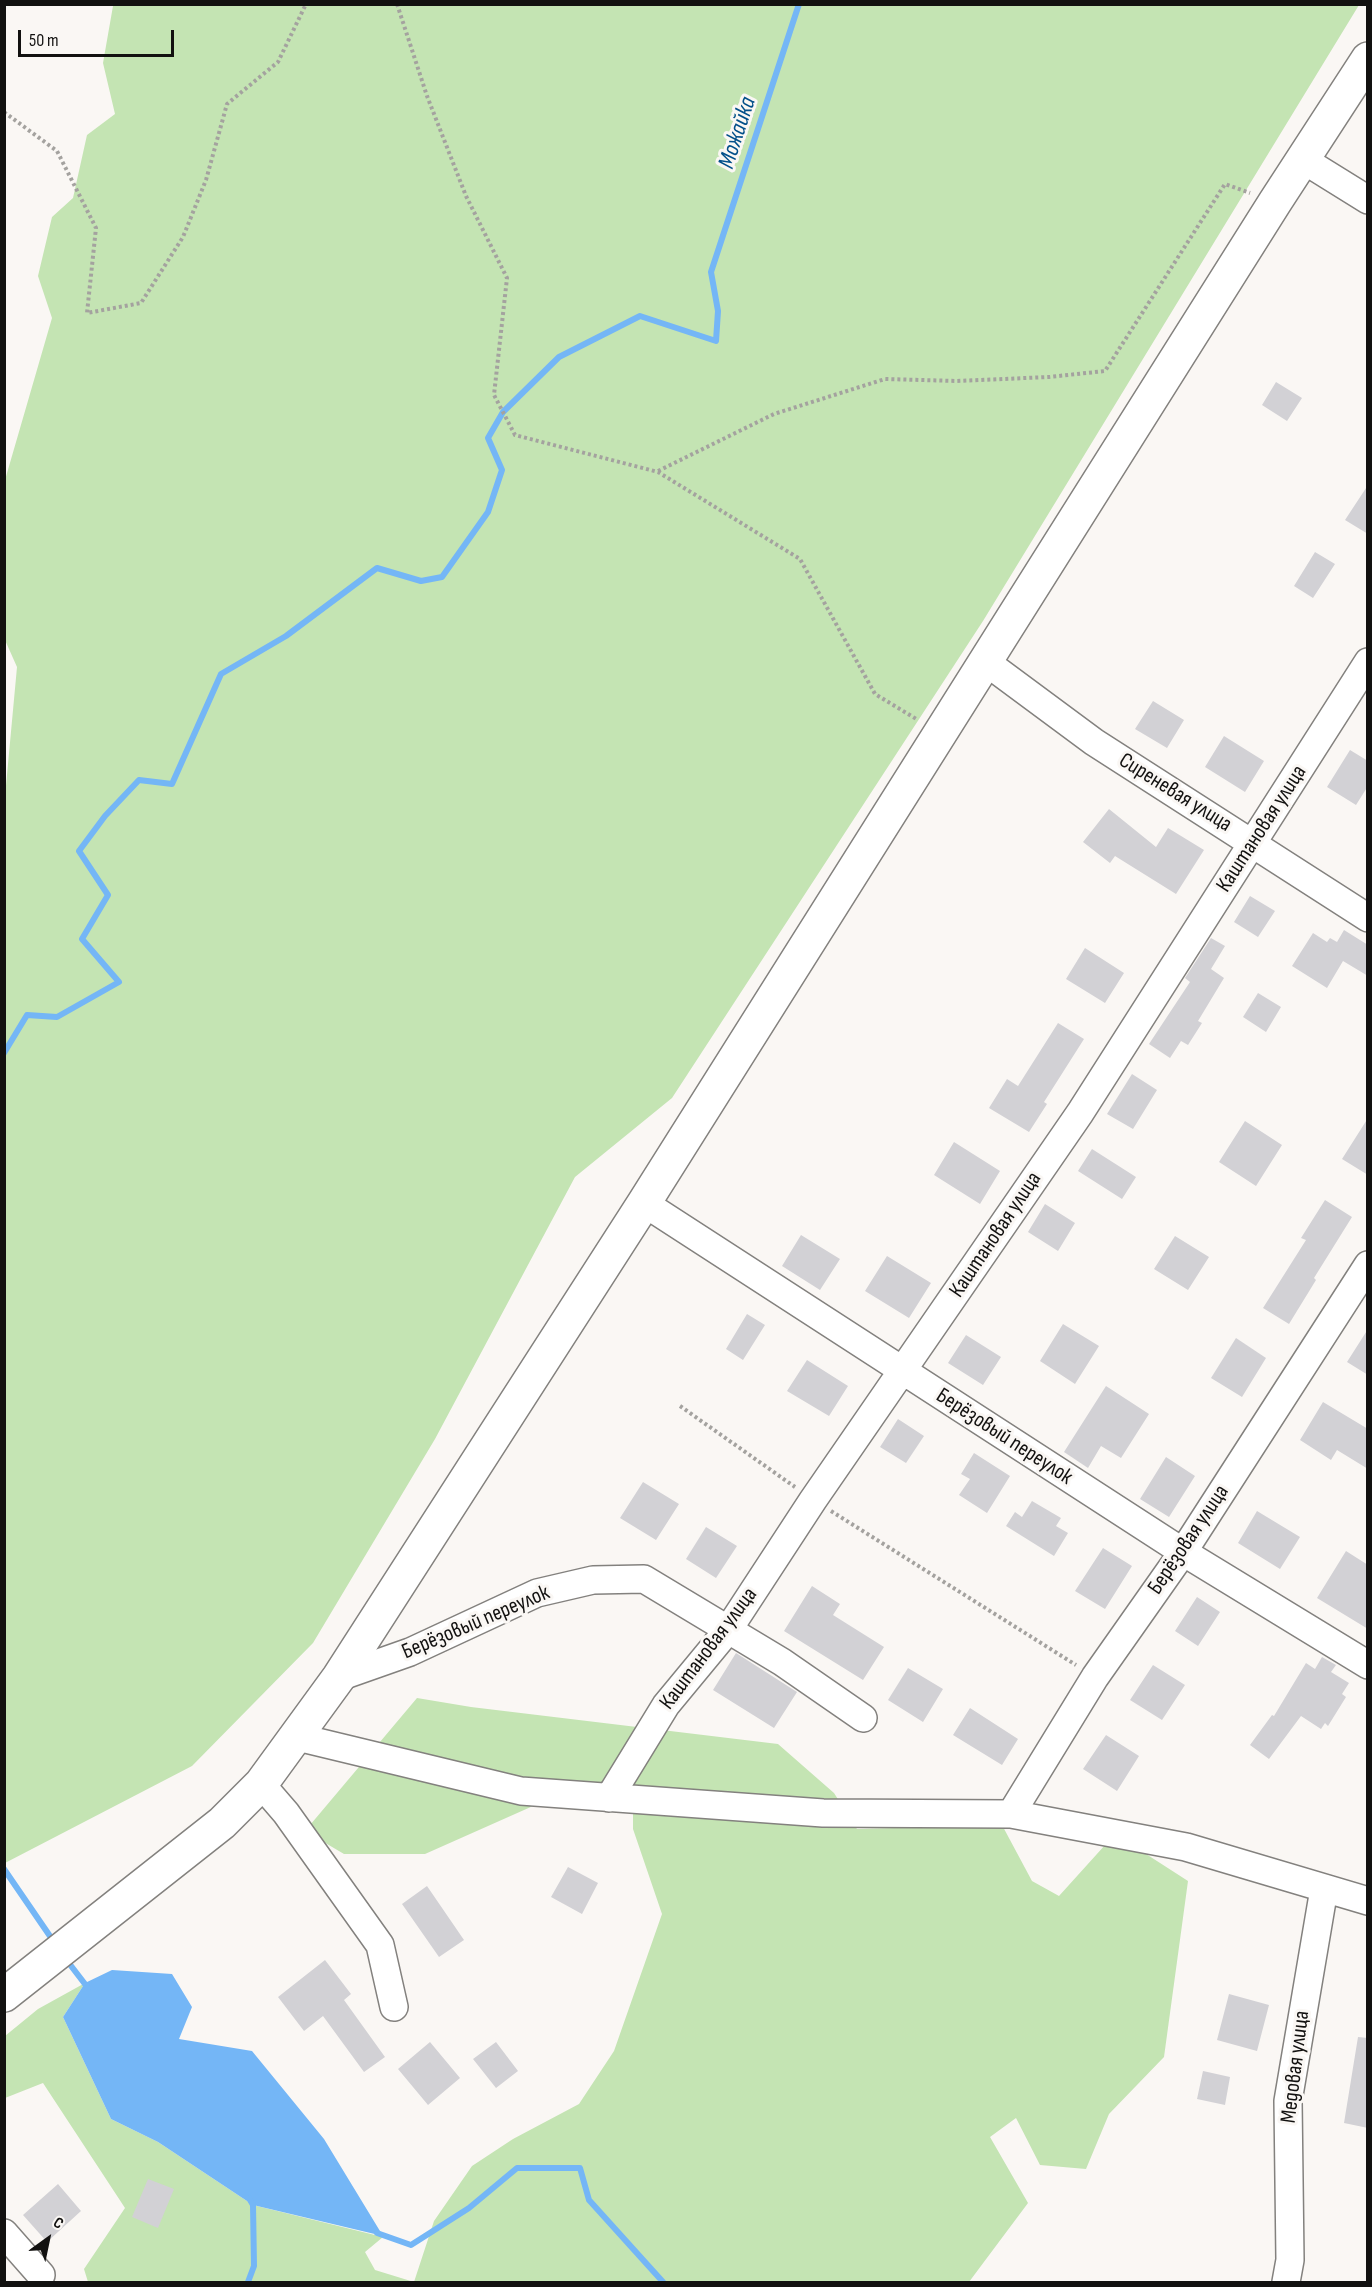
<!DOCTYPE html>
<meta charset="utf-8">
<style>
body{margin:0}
#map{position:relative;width:1372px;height:2287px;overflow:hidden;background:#faf7f4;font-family:"Sofia Sans Condensed",sans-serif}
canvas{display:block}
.frame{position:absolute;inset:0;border:6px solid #121110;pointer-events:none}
.north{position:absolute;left:18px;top:2209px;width:60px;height:60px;-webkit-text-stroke:4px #faf7f4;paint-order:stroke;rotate:33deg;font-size:16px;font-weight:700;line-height:24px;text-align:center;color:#121110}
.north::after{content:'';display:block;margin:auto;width:21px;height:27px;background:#121110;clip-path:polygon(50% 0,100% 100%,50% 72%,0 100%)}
.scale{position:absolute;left:18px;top:30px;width:156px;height:27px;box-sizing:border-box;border:3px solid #121110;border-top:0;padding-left:8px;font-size:18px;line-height:21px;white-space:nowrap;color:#121110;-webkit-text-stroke:4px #faf7f4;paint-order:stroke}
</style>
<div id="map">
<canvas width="1372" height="2287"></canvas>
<div class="frame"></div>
<div class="north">С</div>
<div class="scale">50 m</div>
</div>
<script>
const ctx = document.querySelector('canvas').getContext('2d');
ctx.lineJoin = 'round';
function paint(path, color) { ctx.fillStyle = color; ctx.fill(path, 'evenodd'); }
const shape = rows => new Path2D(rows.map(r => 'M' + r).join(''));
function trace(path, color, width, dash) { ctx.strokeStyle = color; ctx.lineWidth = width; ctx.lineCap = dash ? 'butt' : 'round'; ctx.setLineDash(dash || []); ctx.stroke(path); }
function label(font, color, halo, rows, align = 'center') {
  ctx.font = font + ' "Sofia Sans Condensed",sans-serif'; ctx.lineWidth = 6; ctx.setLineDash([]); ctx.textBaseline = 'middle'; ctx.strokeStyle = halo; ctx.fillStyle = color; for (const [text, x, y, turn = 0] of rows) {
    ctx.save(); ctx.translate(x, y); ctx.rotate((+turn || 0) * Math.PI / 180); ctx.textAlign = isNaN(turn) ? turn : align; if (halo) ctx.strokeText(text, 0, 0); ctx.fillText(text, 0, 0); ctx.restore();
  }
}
const green = shape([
 [116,5,1359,5,983,621,672,1098,575,1177,435,1439,313,1643,192,1766,5,1863,4,807,17,667,5,640,5,480,52,318,38,276,52,217,73,198,87,135,115,114,103,63,113,6],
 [417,1698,471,1707,778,1744,834,1793,857,1829,1002,1825,1032,1881,1059,1896,1115,1834,1188,1881,1164,2057,1109,2114,1086,2169,1040,2165,1016,2118,990,2137,1028,2203,969,2282,88,2282,84,2269,125,2208,43,2083,5,2098,5,2036,38,2009,85,1983,63,2017,111,2119,158,2142,253,2205,383,2237,365,2252,375,2270,414,2282,434,2221,472,2166,513,2139,579,2104,614,2051,662,1914,633,1829,633,1813,533,1806,425,1854,344,1854,305,1831]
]);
const water = shape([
 [112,1970,172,1974,192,2007,179,2039,252,2051,324,2139,383,2236,253,2205,158,2142,111,2119,63,2017,85,1983]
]);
const stream = shape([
 [4,1053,27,1015,57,1017,119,982,82,939,108,895,79,851,105,816,139,780,172,784,221,674,286,636,377,568,421,581,442,577,488,512,502,470,488,438,503,412,559,357,640,316,716,341,718,311,711,272,799,4],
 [4,1869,54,1942],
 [65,1958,88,1988],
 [377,2233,411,2245,469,2208,517,2168,580,2168,589,2200,663,2282],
 [248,2282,254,2266,253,2205,249,2198]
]);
const building = shape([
 [1276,382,1302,398,1287,421,1262,405],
 [1368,485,1368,534,1345,520],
 [1315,552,1335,564,1313,598,1294,586],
 [1153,701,1184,720,1167,748,1135,729],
 [1224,736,1264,761,1245,792,1205,767],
 [1350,750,1368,761,1368,786,1356,805,1327,787],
 [1109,809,1156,847,1168,828,1204,850,1176,894,1115,856,1110,863,1083,842],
 [1250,896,1275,911,1258,937,1234,922],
 [1344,930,1368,945,1368,976,1343,961,1327,988,1292,966,1313,933,1327,942,1330,938,1337,942],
 [1211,938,1225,946,1211,969,1224,978,1198,1021,1202,1023,1188,1045,1181,1041,1170,1058,1149,1044,1190,982,1185,978],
 [1085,948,1124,973,1105,1003,1066,979],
 [1258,993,1281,1007,1266,1032,1243,1017],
 [1058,1023,1084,1039,1044,1102,1047,1104,1029,1132,989,1108,1007,1079,1018,1086],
 [1132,1074,1157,1090,1133,1129,1107,1114],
 [1368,1118,1368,1175,1342,1159],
 [1245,1121,1282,1145,1256,1186,1219,1162],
 [954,1142,1000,1171,980,1204,934,1175],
 [1092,1149,1136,1177,1122,1199,1078,1171],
 [1325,1200,1352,1217,1314,1278,1316,1280,1289,1324,1263,1308,1306,1240,1301,1238],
 [1045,1204,1075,1223,1058,1251,1028,1232],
 [801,1235,840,1259,820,1290,782,1266],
 [1175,1236,1209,1257,1188,1290,1154,1269],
 [887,1256,931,1283,909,1318,865,1291],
 [747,1314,765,1325,743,1360,726,1349],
 [1063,1324,1099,1346,1075,1384,1040,1361],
 [1368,1329,1368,1375,1347,1362],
 [966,1335,1001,1357,983,1385,948,1363],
 [1236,1338,1266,1358,1242,1397,1211,1378],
 [807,1360,848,1386,829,1416,787,1391],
 [1106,1386,1149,1414,1121,1458,1101,1446,1088,1468,1064,1452],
 [1323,1402,1368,1429,1368,1469,1337,1450,1331,1460,1300,1440],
 [898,1419,924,1436,906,1463,880,1447],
 [974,1453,1010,1476,987,1513,959,1495,970,1479,961,1474],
 [1166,1457,1195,1476,1169,1517,1140,1499],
 [643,1482,679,1504,656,1540,620,1518],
 [1032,1501,1061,1518,1056,1526,1068,1533,1054,1556,1006,1526,1015,1512,1022,1517],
 [1257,1511,1300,1537,1280,1569,1238,1543],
 [706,1527,737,1546,716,1578,686,1559],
 [1103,1548,1132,1566,1105,1609,1075,1591],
 [1346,1551,1368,1565,1368,1629,1317,1598],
 [812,1586,840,1604,833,1615,884,1647,863,1680,784,1631],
 [1197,1597,1220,1612,1198,1646,1175,1631],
 [736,1653,797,1692,774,1728,713,1690],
 [1322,1657,1336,1665,1331,1672,1349,1683,1342,1694,1346,1697,1328,1726,1325,1723,1321,1729,1301,1716,1269,1759,1250,1745,1272,1715,1274,1716,1306,1663,1315,1669],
 [1153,1665,1185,1685,1162,1720,1130,1700],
 [908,1668,943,1689,923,1722,888,1700],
 [970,1708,1018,1739,1002,1765,953,1735],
 [1106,1735,1139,1756,1117,1791,1083,1769],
 [568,1867,598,1883,582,1914,551,1897],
 [427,1886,464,1940,439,1957,402,1904],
 [325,1960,351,1994,344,2000,385,2057,364,2072,323,2016,304,2031,278,1997],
 [1229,1994,1269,2005,1257,2051,1217,2040],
 [1358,2037,1368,2038,1368,2128,1344,2123],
 [430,2042,460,2078,428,2105,398,2069],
 [496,2042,518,2071,496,2088,473,2059],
 [1203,2071,1230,2077,1225,2105,1197,2099],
 [148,2179,174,2189,158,2228,132,2217],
 [58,2184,81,2211,47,2242,23,2215]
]);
const path = shape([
 [397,4,427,96,466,196,507,278,494,395,515,435,658,472,800,559,875,694,918,720],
 [4,112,57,151,96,228,87,313,141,303,183,237,206,180,227,104,278,62,306,4],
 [658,471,774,414,885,379,957,381,1049,377,1105,371,1225,184,1250,193],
 [680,1406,795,1487],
 [831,1511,1076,1665]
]);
const minor = shape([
 [1302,159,1368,200],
 [986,662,1094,742,1368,918],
 [644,1203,1183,1552,1368,1665],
 [339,1677,410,1652,537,1593,593,1580,644,1579,782,1662,863,1718],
 [297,1737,521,1791,823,1813,1011,1814,1186,1847,1368,1901],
 [261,1784,286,1813,380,1945,394,2007],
 [609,1798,666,1705,728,1630,813,1500,1080,1113,1368,662],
 [1011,1814,1095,1677,1183,1552,1368,1265],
 [4,2233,41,2275],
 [1286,2282,1290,2260,1288,2101,1324,1889]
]);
const major = shape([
 [4,1995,222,1823,261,1784,339,1677,644,1203,1275,202,1368,59]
]);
const streetNames = [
 ["Сиреневая улица",1175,793,32],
 ["Каштановая улица",1262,829,-57],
 ["Каштановая улица",996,1235,-56],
 ["Берёзовый переулок",1004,1437,33],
 ["Берёзовая улица",1189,1540,-56],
 ["Берёзовый переулок",476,1623,-23],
 ["Каштановая улица",709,1649,-53],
 ["Медовая улица",1296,2067,-83]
];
const waterNames = [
 ["Можайка",738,133,-72]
];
paint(green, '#c4e4b3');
paint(water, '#74b6f6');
trace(stream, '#74b6f6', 6);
paint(building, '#d2d1d5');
trace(minor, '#83817e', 30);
trace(major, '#83817e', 36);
trace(path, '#a4a29f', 4, [3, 3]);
trace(minor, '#fff', 27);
trace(major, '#fff', 33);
label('22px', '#121110', '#faf7f4', streetNames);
label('italic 24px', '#03508a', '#faf7f4', waterNames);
</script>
